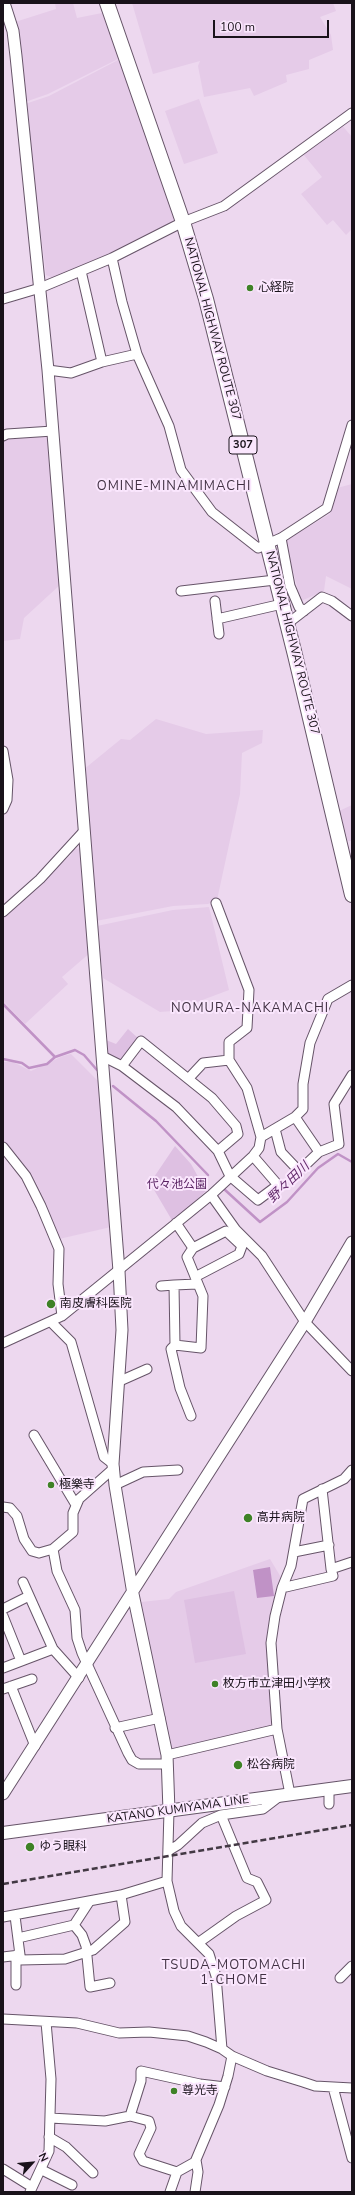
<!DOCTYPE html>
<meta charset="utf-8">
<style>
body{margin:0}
#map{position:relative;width:355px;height:2195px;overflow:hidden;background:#edd8ef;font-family:"Nunito Sans",sans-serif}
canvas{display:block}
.frame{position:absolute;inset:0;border:4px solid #19121a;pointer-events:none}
.north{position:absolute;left:12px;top:2143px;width:40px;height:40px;-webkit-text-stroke:3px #fae6fd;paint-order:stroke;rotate:63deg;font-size:11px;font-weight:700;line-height:16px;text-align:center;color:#19121a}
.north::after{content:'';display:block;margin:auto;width:14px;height:18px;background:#19121a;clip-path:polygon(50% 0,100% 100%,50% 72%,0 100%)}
.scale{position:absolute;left:213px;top:20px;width:116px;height:18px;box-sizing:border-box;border:2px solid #19121a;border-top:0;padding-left:5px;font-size:12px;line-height:14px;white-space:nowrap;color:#19121a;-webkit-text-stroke:3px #fae6fd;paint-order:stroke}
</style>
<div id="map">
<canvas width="355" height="2195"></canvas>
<div class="frame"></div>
<div class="north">N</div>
<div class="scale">100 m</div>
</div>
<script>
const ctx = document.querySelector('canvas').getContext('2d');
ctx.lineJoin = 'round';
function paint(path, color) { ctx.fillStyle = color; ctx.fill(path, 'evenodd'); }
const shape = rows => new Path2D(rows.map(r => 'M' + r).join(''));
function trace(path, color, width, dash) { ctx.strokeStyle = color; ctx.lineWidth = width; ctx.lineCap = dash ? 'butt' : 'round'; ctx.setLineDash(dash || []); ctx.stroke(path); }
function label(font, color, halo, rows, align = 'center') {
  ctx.font = font + ' "Nunito Sans","Noto Sans JP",sans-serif'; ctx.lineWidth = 4; ctx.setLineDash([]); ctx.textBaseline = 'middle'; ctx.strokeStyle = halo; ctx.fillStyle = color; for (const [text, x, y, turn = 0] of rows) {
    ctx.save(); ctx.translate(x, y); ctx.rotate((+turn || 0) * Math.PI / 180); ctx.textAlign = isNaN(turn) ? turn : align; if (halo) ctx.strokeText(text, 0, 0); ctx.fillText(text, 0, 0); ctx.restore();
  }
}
const built = shape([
 [55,3,73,3,77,18,102,13,120,58,48,94,25,102,15,22,56,9],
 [132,3,333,3,336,11,320,17,331,35,333,50,309,60,309,69,286,75,287,82,254,96,250,88,204,97,198,66,200,61,153,74],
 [120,59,174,216,172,223,122,248,53,278,46,275,25,104,49,96],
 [199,99,218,153,184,164,165,111],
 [340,123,352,137,352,229,346,235,333,220,327,225,301,194,322,177,303,154],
 [50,435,61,584,24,618,20,639,3,641,3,438],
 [352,484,352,589,326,576,324,591,301,601,285,541,330,514,337,488],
 [156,719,206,734,263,730,262,743,242,753,240,794,217,900,208,904,173,906,96,921,83,770,121,739,130,740],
 [352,805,352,841,348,841,339,811],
 [81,848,91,952,62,977,68,984,25,1024,3,1001,3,919,6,914,71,855,73,849],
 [209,907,229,990,173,1011,160,1012,103,978,97,926,173,910],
 [71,1054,99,1082,111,1227,59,1239,23,1164,3,1143,3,1062,13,1062,31,1071,63,1056],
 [270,1559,282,1579,272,1615,275,1726,172,1752,141,1602,169,1599,176,1592]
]);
const green = shape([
 [128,1029,139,1039,121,1061,105,1054,106,1040,116,1044],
 [175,1146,191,1164,206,1191,173,1222,150,1183],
 [234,1591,246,1654,195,1663,184,1600]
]);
const water = shape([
 [270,1567,274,1596,257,1598,253,1570]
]);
const stream = shape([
 [3,1004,55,1057],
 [3,1059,22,1063,29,1068,47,1064,55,1057,75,1050,84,1055,97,1070],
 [113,1086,156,1121,208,1175],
 [224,1189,260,1222,287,1202,318,1168,338,1154,352,1162]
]);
const minor = shape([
 [112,258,122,302,137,354,169,426,181,470,212,512,258,548,281,538,327,508,352,425],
 [81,271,102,362],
 [3,299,40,288,112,258,183,222,224,206,352,113],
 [48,370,71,373,102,362,137,354],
 [3,436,7,434,53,431],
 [281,538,290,586,299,607,304,611],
 [181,591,275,580],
 [215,601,219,634],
 [217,619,282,604],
 [287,624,322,597,332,601,352,616],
 [3,751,8,780,7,800,3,809],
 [216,903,249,990,247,1028,229,1042,229,1060,247,1088,261,1137],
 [3,912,40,879,84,831],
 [102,1056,122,1066],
 [189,1078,203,1063,229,1060],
 [295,1117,319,1152,339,1144,334,1104,352,1075],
 [275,1129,281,1152,299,1171,319,1152],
 [3,1147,26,1176,41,1206,59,1249,58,1284,62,1316],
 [218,1151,238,1134,236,1126,212,1098,141,1041,122,1066,176,1107,218,1151,230,1176,258,1200,278,1185,253,1156],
 [211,1195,236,1230,262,1256,305,1322,352,1371],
 [193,1248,226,1231,242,1246,239,1254,195,1277],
 [174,1285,197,1284],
 [161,1286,174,1285,175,1345,201,1348,203,1296,187,1257,193,1248,176,1223],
 [51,1322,71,1342,104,1457,113,1464],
 [3,1343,62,1316,211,1195,253,1156,259,1148,261,1137,295,1117,303,1109,303,1084,310,1043,328,999,352,985],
 [175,1345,171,1349,180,1388,191,1416],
 [120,1381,147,1369],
 [34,1435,76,1505],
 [115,1485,143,1472,178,1470],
 [322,1489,331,1569],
 [3,1507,10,1508,17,1516,24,1539,32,1551,39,1553,53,1549,73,1532,73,1513,79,1499,114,1468],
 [53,1549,57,1571,75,1610,77,1638,82,1653,128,1753,132,1760,139,1764,167,1764],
 [294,1552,329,1545],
 [23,1582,53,1649,79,1678],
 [286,1587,333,1576,331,1569,352,1562],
 [3,1609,29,1596],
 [3,1616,21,1661],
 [3,1668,53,1649],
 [11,1686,35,1746],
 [3,1689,32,1679],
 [115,1728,160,1718],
 [277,1729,271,1643,275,1616,282,1588,291,1566,303,1499,344,1479,352,1470],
 [167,1755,277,1729,290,1794],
 [329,1804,329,1789],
 [169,1811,167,1881,174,1911,181,1926,209,1954,216,1976,222,2049],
 [168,1851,178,1845,202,1823,221,1815,263,1809,280,1796],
 [3,1917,121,1895,167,1881],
 [74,1925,82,1935,86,1946,90,1987,110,1983],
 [18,1938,74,1925,89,1902],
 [198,1943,236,1916,266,1900,257,1882,247,1878,221,1815],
 [16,1955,16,1985],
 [20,1955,20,1960,65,1959,93,1950,125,1922,121,1895],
 [3,1957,20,1955,15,1916],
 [340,1978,352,1966],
 [3,2019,77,2023,119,2033,149,2032,188,2036,206,2042,222,2049,232,2056,267,2071,303,2082,315,2086,352,2088],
 [333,2087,352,2158],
 [130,2116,141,2081,141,2071,200,2084,225,2087],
 [50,2118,105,2121,130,2116,149,2121,151,2128,139,2154,143,2161,177,2172],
 [49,2137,66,2147,93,2173],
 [3,2169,32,2187],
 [42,2170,72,2185],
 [30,2192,49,2151,51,2079,46,2022],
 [170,2192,177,2172,195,2162,219,2105,228,2076,232,2056],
 [195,2192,198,2172,196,2160]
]);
const tertiary = shape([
 [4,3,13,31,16,56,48,370,119,1271,122,1330,113,1464,115,1485,133,1594,167,1755,169,1811],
 [3,1794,305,1322,352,1242]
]);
const secondary = shape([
 [3,1833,352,1786]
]);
const trunk = shape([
 [107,3,183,222,206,299,295,655,352,895]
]);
const rail = shape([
 [3,1884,352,1825]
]);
const markers = [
 [250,288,4,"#3e8226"],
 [51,1304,5,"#3e8226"],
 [51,1485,4,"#3e8226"],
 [248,1518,5,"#3e8226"],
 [215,1684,4,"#3e8226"],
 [238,1765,5,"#3e8226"],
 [30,1847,5,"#3e8226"],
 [174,2091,4,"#3e8226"]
];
const shields = [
 [243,445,28]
];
const shieldNames = [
 ["307",243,445]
];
const poiNames = [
 ["心経院",258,288],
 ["南皮膚科医院",60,1304],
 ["極樂寺",59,1485],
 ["高井病院",257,1518],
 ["枚方市立津田小学校",223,1684],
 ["松谷病院",247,1765],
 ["ゆう眼科",39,1847],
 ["尊光寺",182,2091]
];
const streetNames = [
 ["NATIONAL HIGHWAY ROUTE 307",212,329,75],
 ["NATIONAL HIGHWAY ROUTE 307",292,643,76],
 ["KATANO KUMIYAMA LINE",178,1810,-8]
];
const parkNames = [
 ["代々池公園",177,1185]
];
const neighbourhoodNames = [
 ["OMINE-MINAMIMACHI",174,487],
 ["NOMURA-NAKAMACHI",250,1009],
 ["TSUDA-MOTOMACHI",234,1966],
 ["1-CHOME",234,1981]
];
const waterNames = [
 ["野々田川",289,1183,-44]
];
paint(built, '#e5cbe8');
paint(green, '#dec0e2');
paint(water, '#c092c6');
trace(stream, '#c092c6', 2.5);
trace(minor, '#665468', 11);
trace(tertiary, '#665468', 13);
trace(secondary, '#665468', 14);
trace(trunk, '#665468', 16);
trace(minor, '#fff', 9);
trace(tertiary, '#fff', 11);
trace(secondary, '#fff', 12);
trace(trunk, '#fff', 14);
trace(rail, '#433944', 2.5, [6, 3]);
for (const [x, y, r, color] of markers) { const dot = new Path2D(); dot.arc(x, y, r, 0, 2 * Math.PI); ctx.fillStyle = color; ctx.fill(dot); trace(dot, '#fae6fd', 1.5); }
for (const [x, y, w] of shields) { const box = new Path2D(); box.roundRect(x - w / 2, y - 9, w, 18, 3); ctx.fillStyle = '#fae6fd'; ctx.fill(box); trace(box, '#19121a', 1); }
label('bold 11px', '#19121a', null, shieldNames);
label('12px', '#19121a', '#fae6fd', poiNames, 'left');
label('12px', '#19121a', '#fae6fd', streetNames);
label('12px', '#5b2464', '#fae6fd', parkNames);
ctx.letterSpacing = '1px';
label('13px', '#413143', '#fae6fd', neighbourhoodNames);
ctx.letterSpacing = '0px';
label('italic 13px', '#642c6c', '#fae6fd', waterNames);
</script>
